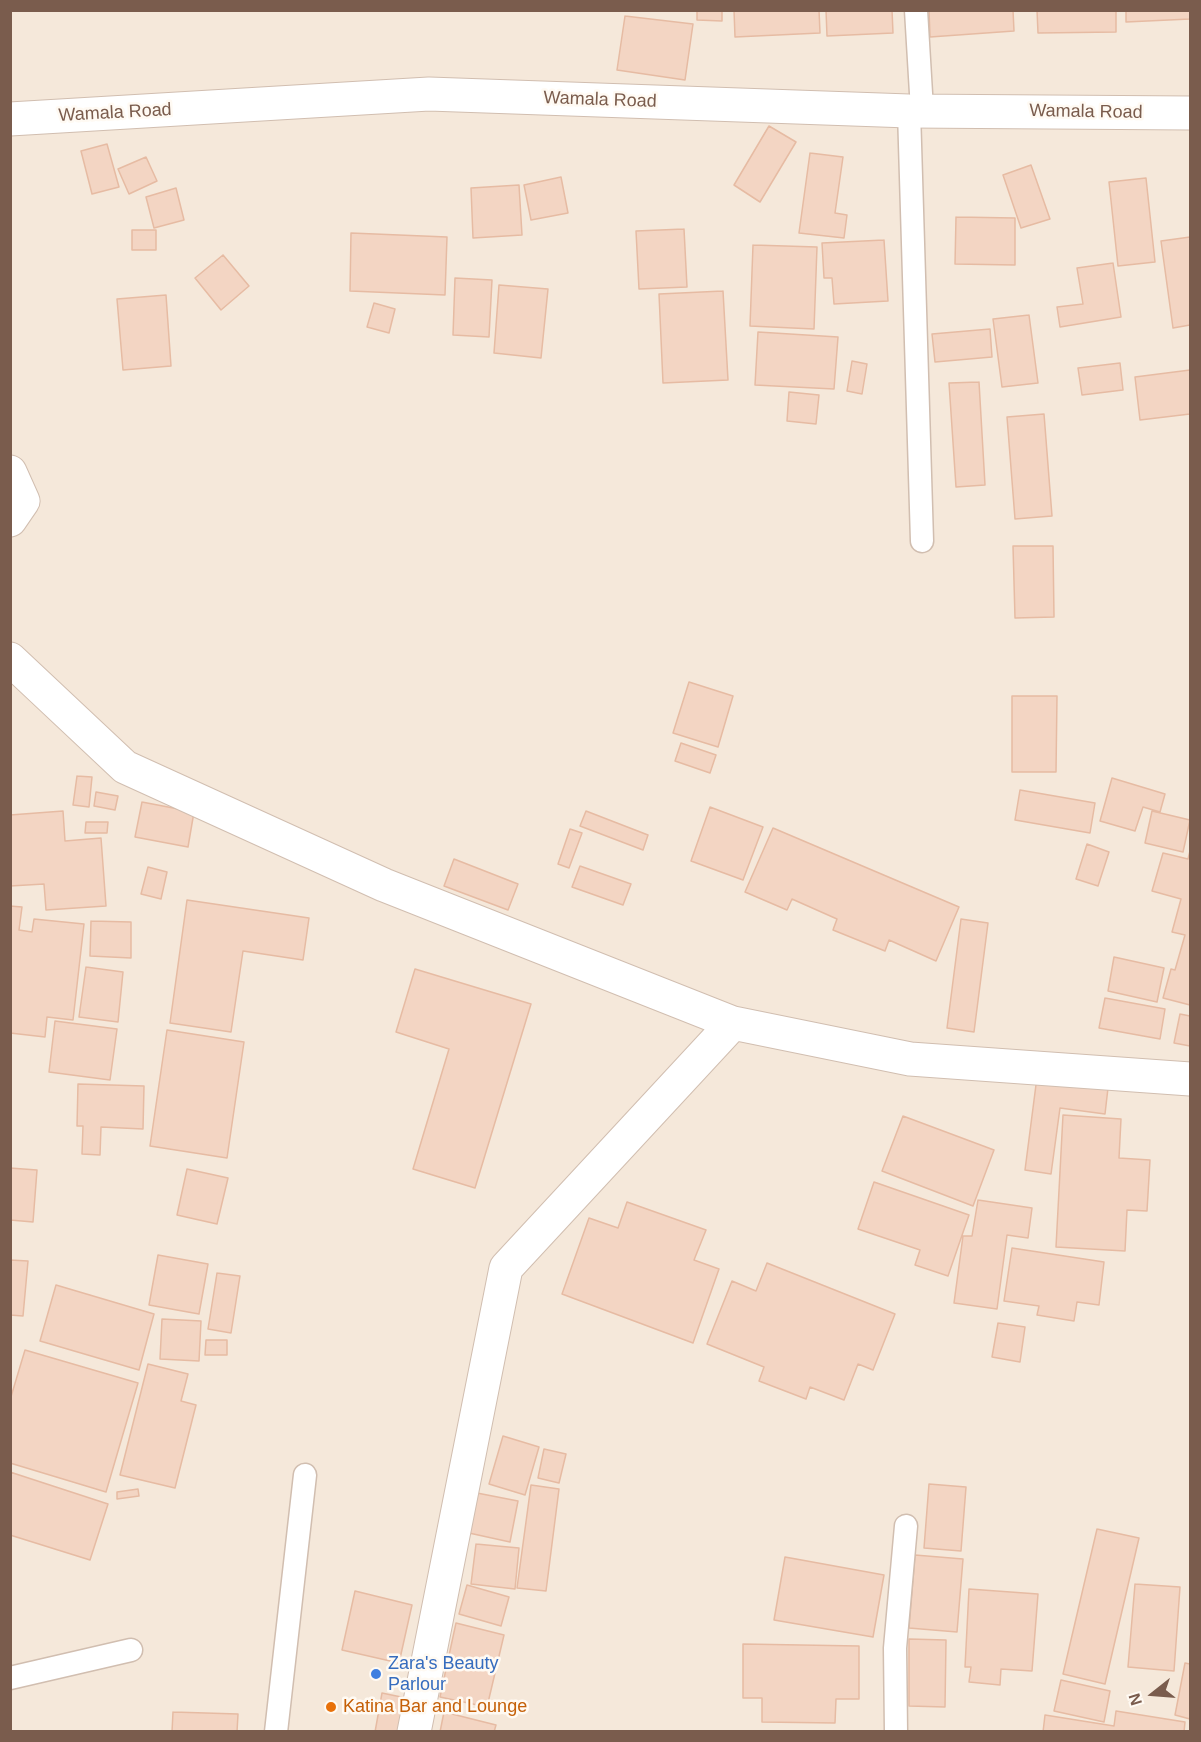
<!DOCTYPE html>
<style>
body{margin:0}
#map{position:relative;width:1201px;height:1742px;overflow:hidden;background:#fdf6ec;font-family:Helvetica,sans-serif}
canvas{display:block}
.frame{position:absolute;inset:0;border:12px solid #7a5c4d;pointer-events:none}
.north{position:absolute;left:1123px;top:1664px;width:60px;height:60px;-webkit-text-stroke:4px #fffaf3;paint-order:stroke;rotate:253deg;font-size:16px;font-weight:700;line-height:24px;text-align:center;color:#7a5c4d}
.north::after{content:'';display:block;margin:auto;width:21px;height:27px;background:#7a5c4d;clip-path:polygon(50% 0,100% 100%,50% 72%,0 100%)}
</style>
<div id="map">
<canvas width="1201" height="1742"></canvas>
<div class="frame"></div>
<div class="north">N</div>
</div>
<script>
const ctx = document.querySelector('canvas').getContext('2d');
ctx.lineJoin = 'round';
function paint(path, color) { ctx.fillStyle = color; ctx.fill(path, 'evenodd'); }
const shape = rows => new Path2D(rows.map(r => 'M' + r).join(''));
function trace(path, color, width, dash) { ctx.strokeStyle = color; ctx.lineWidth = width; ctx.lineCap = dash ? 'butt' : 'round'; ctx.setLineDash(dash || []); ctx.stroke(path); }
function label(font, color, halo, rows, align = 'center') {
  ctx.font = font + ' Helvetica,sans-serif'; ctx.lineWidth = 5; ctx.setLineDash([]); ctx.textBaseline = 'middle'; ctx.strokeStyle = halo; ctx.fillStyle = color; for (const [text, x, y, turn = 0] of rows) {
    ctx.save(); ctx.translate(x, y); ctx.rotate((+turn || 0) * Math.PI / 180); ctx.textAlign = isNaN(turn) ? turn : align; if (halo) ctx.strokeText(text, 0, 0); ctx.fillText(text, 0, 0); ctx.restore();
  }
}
const residential = shape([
 [11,11,1190,11,1190,1731,11,1731]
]);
const building = shape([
 [697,10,722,10,722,21,697,20,697,10],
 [734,10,819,10,820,33,735,37,734,10],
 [826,10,892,10,893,33,827,36,826,10],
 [929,10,1013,10,1014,31,930,37,929,10],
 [1037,10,1116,10,1116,32,1038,33,1037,10],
 [1126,10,1190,10,1190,19,1126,22,1126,10],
 [625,16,693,24,685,80,617,70,625,16],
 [769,126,796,142,760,202,734,185,769,126],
 [107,144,119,187,92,194,81,151,107,144],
 [810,153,843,157,835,213,847,215,844,238,799,233,810,153],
 [146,157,157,181,129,194,118,169,146,157],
 [1031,165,1050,219,1021,228,1003,175,1031,165],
 [561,177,568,213,531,220,524,185,561,177],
 [1146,178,1155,262,1118,266,1109,182,1146,178],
 [519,185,522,235,473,238,471,188,519,185],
 [176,188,184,220,154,228,146,197,176,188],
 [956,217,1015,218,1015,265,955,264,956,217],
 [684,229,687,287,639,289,636,231,684,229],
 [132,230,156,230,156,250,132,250,132,230],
 [351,233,447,237,445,295,350,291,351,233],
 [1190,237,1190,325,1173,328,1161,241,1190,237],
 [884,240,888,301,834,304,832,278,824,278,822,243,884,240],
 [753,245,817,247,814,329,750,326,753,245],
 [223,255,249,286,221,310,195,278,223,255],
 [1113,263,1121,317,1060,327,1057,307,1083,304,1077,268,1113,263],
 [455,278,492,280,489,337,453,335,455,278],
 [499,285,548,289,541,358,494,353,499,285],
 [723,291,728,380,663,383,659,294,723,291],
 [166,295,171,366,123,370,117,299,166,295],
 [374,303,395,309,389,333,367,327,374,303],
 [1029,315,1038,383,1002,387,993,319,1029,315],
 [990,329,992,357,935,362,932,334,990,329],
 [758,332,838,337,834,389,755,385,758,332],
 [852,361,867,364,862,394,847,391,852,361],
 [1120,363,1123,390,1082,395,1078,368,1120,363],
 [1190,370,1190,414,1140,420,1135,377,1190,370],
 [979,382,985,485,956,487,949,383,979,382],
 [789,392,819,395,816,424,787,421,789,392],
 [1044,414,1052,516,1015,519,1007,417,1044,414],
 [1013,546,1053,546,1054,617,1015,618,1013,546],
 [689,682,733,696,718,747,673,733,689,682],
 [1012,696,1057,696,1056,772,1012,772,1012,696],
 [681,743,716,755,710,773,675,761,681,743],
 [77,776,92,777,89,807,73,805,77,776],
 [1112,778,1165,794,1160,812,1143,807,1135,831,1100,821,1112,778],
 [1020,790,1095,803,1090,833,1015,820,1020,790],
 [96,792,118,796,115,810,94,806,96,792],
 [142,802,194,812,188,847,135,837,142,802],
 [710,807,763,827,743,880,691,861,710,807],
 [63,811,65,841,101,838,106,906,46,910,44,884,10,886,10,815,63,811],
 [586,811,648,835,643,850,580,826,586,811],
 [1152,811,1190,820,1183,852,1145,843,1152,811],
 [86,822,108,822,107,833,85,833,86,822],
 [773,828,959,907,936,961,889,940,885,951,833,930,837,919,792,899,787,910,745,892,773,828],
 [570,829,582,833,569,868,558,864,570,829],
 [1087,844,1109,852,1098,886,1076,879,1087,844],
 [1190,851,1190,1005,1163,998,1171,969,1175,970,1185,935,1172,932,1181,899,1152,891,1163,853,1188,859,1190,851],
 [454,859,518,884,508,910,444,886,454,859],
 [580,866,631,884,623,905,572,887,580,866],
 [148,867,167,872,161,899,141,894,148,867],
 [187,900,309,918,303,960,243,951,231,1032,170,1023,187,900],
 [10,906,22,907,19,930,32,932,34,919,84,924,73,1020,47,1017,45,1037,10,1033,10,906],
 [961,919,988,923,974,1032,947,1028,961,919],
 [91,921,131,922,131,958,90,956,91,921],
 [1114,957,1164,968,1157,1002,1108,991,1114,957],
 [86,967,123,972,118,1022,79,1017,86,967],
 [415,969,531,1004,475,1188,413,1169,449,1049,396,1032,415,969],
 [1105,998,1165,1009,1160,1039,1099,1028,1105,998],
 [1180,1014,1190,1016,1190,1046,1174,1043,1180,1014],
 [55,1021,117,1029,110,1080,49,1072,55,1021],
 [167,1030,244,1042,227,1158,150,1146,167,1030],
 [1037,1077,1108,1088,1105,1114,1060,1108,1051,1174,1025,1170,1037,1077],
 [78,1084,144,1086,143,1129,101,1127,100,1155,82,1154,83,1126,77,1126,78,1084],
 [1063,1115,1121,1119,1119,1158,1150,1160,1147,1211,1127,1210,1125,1251,1056,1247,1063,1115],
 [903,1116,994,1150,973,1206,882,1171,903,1116],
 [10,1168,37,1170,33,1222,10,1220,10,1168],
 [187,1169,228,1178,217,1224,177,1215,187,1169],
 [874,1182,969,1215,948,1276,915,1265,920,1250,858,1229,874,1182],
 [978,1200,1032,1208,1028,1238,1007,1235,997,1309,954,1303,963,1236,972,1236,978,1200],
 [627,1202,706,1230,694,1260,719,1269,693,1343,562,1294,589,1218,618,1228,627,1202],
 [1012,1248,1104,1262,1099,1305,1077,1302,1074,1321,1037,1315,1039,1306,1004,1301,1012,1248],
 [158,1255,208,1264,199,1314,149,1305,158,1255],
 [10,1260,28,1261,23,1316,10,1315,10,1260],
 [767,1263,895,1314,873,1370,858,1364,844,1400,810,1387,806,1399,759,1381,764,1367,707,1344,732,1281,756,1291,767,1263],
 [217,1273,240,1276,231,1333,208,1329,217,1273],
 [56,1285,154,1314,139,1370,40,1341,56,1285],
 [162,1319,201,1321,199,1361,160,1359,162,1319],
 [998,1323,1025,1327,1020,1362,992,1357,998,1323],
 [206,1340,227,1340,227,1355,205,1355,206,1340],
 [25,1350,138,1383,106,1492,10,1463,10,1400,25,1350],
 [148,1364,188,1374,181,1401,196,1405,175,1488,120,1475,148,1364],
 [503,1436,539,1447,525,1495,489,1484,503,1436],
 [544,1449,566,1454,559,1483,538,1478,544,1449],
 [10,1472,108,1504,90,1560,10,1535,10,1472],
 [929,1484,966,1487,961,1551,924,1548,929,1484],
 [531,1485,559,1489,546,1591,517,1588,531,1485],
 [138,1489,139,1496,117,1499,117,1492,138,1489],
 [477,1493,518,1501,510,1542,469,1533,477,1493],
 [1097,1529,1139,1538,1105,1684,1063,1674,1097,1529],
 [476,1544,519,1548,515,1589,471,1584,476,1544],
 [915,1555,963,1559,957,1632,909,1628,915,1555],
 [785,1557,884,1575,873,1637,774,1620,785,1557],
 [1135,1584,1180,1587,1174,1671,1128,1667,1135,1584],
 [467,1585,509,1597,501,1626,459,1614,467,1585],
 [969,1589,1038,1594,1032,1671,1001,1669,1000,1685,969,1682,971,1667,965,1667,969,1589],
 [355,1591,412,1605,399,1663,342,1650,355,1591],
 [456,1623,504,1635,487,1707,440,1697,456,1623],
 [909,1639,946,1640,945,1707,909,1706,909,1639],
 [743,1644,859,1646,859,1699,836,1699,835,1723,762,1722,762,1698,743,1698,743,1644],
 [1185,1663,1190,1664,1190,1719,1175,1715,1185,1663],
 [1061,1680,1110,1691,1104,1722,1054,1711,1061,1680],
 [382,1693,406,1698,400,1732,375,1732,382,1693],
 [1116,1711,1185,1722,1184,1732,1043,1732,1045,1715,1114,1726,1116,1711],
 [173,1712,238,1714,237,1732,172,1732,173,1712],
 [444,1712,496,1725,494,1732,440,1732,444,1712]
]);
const lane = shape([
 [916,10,922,110],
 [909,111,922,541],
 [10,1678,131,1650],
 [276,1732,305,1475],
 [896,1732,895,1648,906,1526]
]);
const street = shape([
 [10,119,429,94,909,111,1190,113],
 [10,472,23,501,10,520],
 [10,659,125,767,384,885,733,1023],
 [414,1732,506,1268,733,1023,910,1059,1190,1079]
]);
const markers = [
 [376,1674,6,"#3f7fe0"],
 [331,1707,6,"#e8710a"]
];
const streetNames = [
 ["Wamala Road",600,100,2],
 ["Wamala Road",1086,112,1],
 ["Wamala Road",115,113,-3]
];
const shopNames = [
 ["Zara's Beauty",388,1664],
 ["Parlour",388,1685]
];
const foodNames = [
 ["Katina Bar and Lounge",343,1707]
];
paint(residential, '#f5e8da');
paint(building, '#f3d5c3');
trace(building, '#e6bba3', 1.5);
trace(lane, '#d1beb0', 25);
trace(street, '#d1beb0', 35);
trace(lane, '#fff', 22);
trace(street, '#fff', 33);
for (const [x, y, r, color] of markers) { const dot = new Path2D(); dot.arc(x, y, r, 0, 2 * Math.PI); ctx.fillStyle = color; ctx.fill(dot); trace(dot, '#fffaf3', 2); }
label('18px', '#7a5c4d', '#fffaf3', streetNames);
label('18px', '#366cbe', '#fffaf3', shopNames, 'left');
label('18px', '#c56008', '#fffaf3', foodNames, 'left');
</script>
